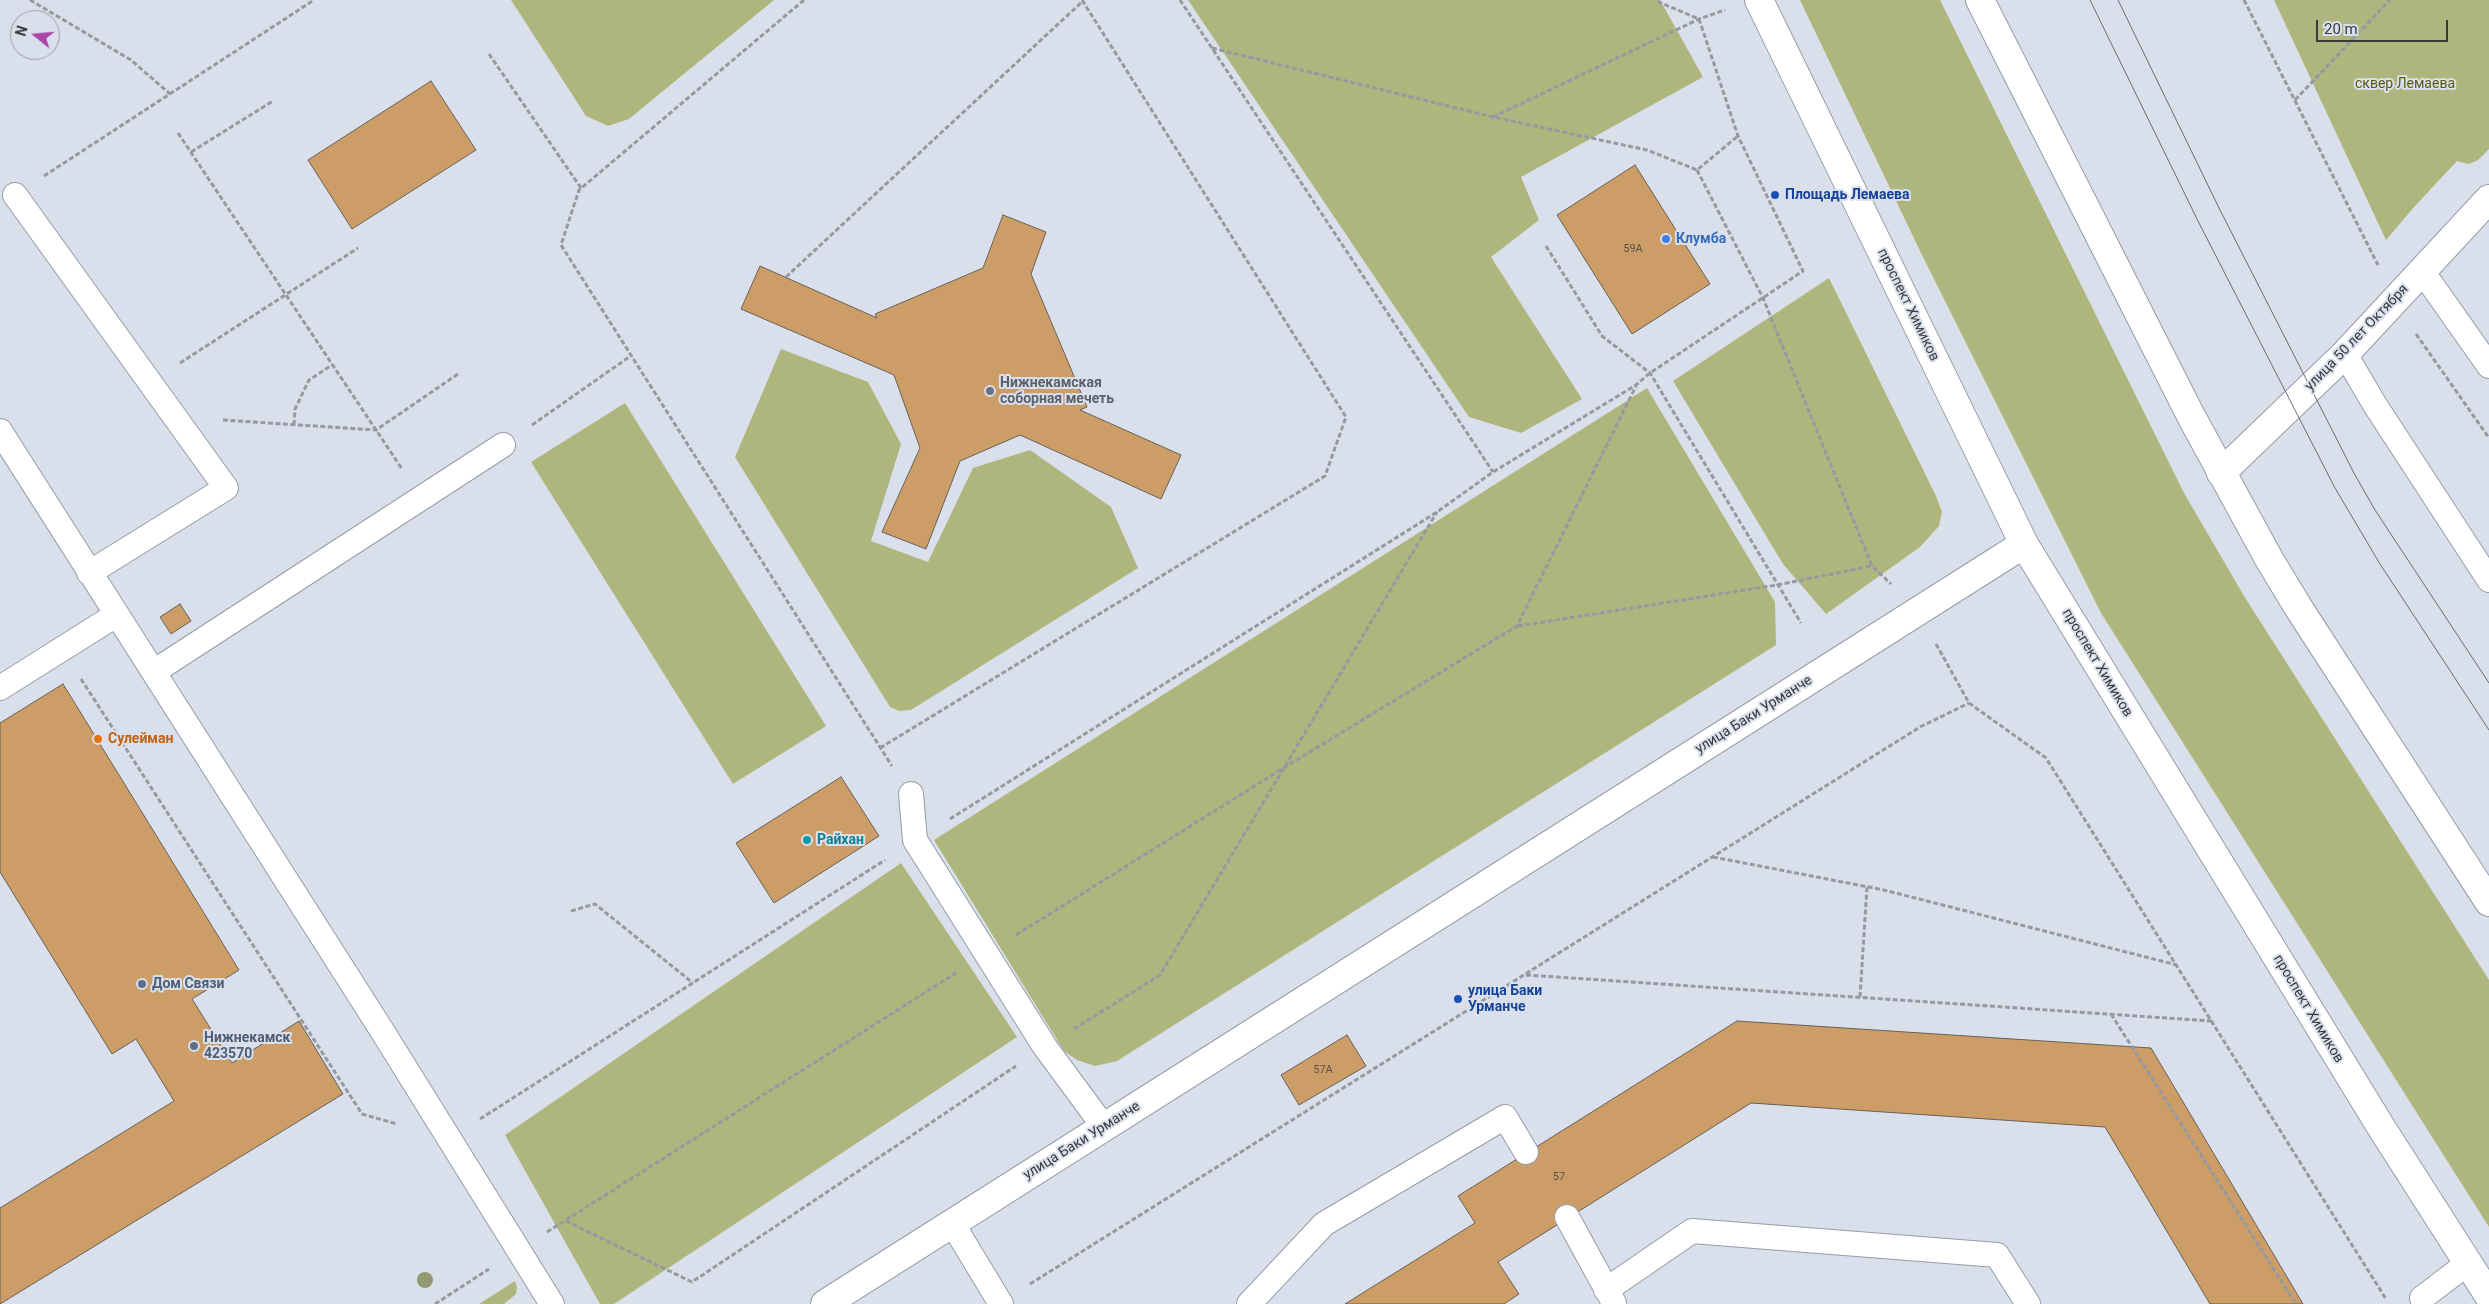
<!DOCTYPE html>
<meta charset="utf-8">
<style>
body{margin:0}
#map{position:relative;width:2489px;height:1304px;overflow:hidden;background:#dae0eb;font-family:Roboto,sans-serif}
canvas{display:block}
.north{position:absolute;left:10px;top:10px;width:50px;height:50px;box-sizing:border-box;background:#dae0eb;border:1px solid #999da5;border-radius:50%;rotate:287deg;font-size:14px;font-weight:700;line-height:20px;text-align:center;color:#37393d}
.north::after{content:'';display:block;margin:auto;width:18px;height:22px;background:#aa45a9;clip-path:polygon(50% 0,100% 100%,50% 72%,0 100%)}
.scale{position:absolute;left:2316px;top:20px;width:132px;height:22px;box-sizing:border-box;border:2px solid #37393d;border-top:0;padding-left:6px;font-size:15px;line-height:18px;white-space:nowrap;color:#37393d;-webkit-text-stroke:4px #dae0eb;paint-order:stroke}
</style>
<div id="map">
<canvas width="2489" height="1304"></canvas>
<div class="north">N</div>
<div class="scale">20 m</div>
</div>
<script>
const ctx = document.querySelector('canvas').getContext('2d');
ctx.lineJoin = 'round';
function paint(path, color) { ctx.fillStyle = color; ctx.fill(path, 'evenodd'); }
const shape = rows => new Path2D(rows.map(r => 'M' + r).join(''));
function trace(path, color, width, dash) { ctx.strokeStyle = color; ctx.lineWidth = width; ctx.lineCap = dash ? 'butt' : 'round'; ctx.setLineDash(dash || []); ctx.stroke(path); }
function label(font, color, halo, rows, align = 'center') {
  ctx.font = font + ' Roboto,sans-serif'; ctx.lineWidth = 4; ctx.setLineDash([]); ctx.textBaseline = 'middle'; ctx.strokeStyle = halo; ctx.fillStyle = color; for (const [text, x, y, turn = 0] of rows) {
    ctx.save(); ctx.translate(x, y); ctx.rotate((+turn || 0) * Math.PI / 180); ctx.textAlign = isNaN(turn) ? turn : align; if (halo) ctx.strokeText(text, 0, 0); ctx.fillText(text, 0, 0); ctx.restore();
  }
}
const green = shape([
 [511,0,774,0,629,119,608,126,586,116],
 [1188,0,1660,0,1703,77,1521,177,1539,220,1491,257,1582,399,1521,433,1469,417],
 [1800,0,1940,0,2184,493,2244,596,2489,980,2489,1227,2101,613,1921,253],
 [2274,0,2489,0,2489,149,2478,160,2469,164,2457,161,2415,206,2386,240],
 [1829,278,1936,496,1942,512,1939,526,1920,547,1826,614,1783,564,1673,381],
 [781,349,868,382,901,444,871,541,928,562,973,468,1030,450,1111,507,1138,568,911,710,899,711,890,707,735,457],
 [1647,388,1775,602,1776,645,1117,1061,1095,1066,1077,1060,1064,1051,934,840],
 [625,403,826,726,733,784,531,462],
 [901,863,1017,1037,614,1304,600,1304,505,1135],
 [515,1281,517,1287,516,1294,504,1304,479,1304]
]);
const building = shape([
 [431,81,476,150,352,229,308,160,431,81],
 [1635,165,1710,284,1632,334,1557,215,1635,165],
 [1003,215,1046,232,1031,274,1087,407,1080,410,1181,455,1161,499,1020,435,960,461,926,549,882,532,920,448,894,375,741,309,760,266,877,318,875,314,983,268,1003,215],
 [180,604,191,621,171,634,160,617,180,604],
 [63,684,239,970,192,999,232,1063,299,1021,343,1094,0,1304,0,1208,174,1101,136,1039,112,1054,0,872,0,723,63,684],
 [841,777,879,836,774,903,736,843,841,777],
 [1737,1021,2151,1048,2303,1304,2210,1304,2105,1127,1751,1103,1498,1262,1519,1294,1504,1304,1345,1304,1475,1223,1458,1196,1737,1021],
 [1347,1035,1366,1066,1299,1105,1281,1075,1347,1035]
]);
const path = shape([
 [30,0,131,60,170,94],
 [804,0,579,190,561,245,892,766],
 [1180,0,1493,472],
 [2244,0,2378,265],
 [1212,48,1493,117,1647,150,1697,170,1738,136],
 [489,54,581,188],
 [2295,100,2390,0],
 [1493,117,1699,19,1725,10],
 [178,133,402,469],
 [191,152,273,101],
 [1697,170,1763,298,1872,566,1891,584],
 [44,176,314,0],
 [1546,246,1602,336,1650,373,1801,623],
 [786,277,1084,0],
 [2416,334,2489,438],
 [180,363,358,248],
 [223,420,376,430,458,374],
 [294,425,295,409,309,380,332,365],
 [532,425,632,355],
 [1518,626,1777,585,1872,566],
 [1936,644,1969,703,2046,758,2386,1299],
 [81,679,362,1114,397,1124],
 [880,748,1325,476,1346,417,1082,0],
 [950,819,1437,512,1493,472,1636,385,1650,373,1803,271,1738,136,1699,19,1654,0],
 [1713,857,1884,890,2177,965],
 [571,911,595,904,693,983],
 [1016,935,1285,767,1517,626,1636,386],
 [1526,975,2212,1021],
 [1860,997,1867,887],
 [2111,1014,2296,1304],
 [1074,1029,1160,975,1437,512],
 [480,1119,885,860],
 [566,1221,692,1282,1016,1066],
 [547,1232,956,973],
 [1030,1284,1920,727,1969,703],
 [435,1304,489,1269]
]);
const service = shape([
 [15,195,226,488,89,573],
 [2422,271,2489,366],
 [2345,354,2375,405,2489,580],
 [0,431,381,1029,552,1304],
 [155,671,503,445],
 [0,688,116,615],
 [911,794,915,840,1045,1047,1104,1127],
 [1567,1217,1614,1303],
 [952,1223,1001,1304],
 [1606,1290,1692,1231,1997,1255,2028,1304],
 [2422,1298,2468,1263],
 [1249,1304,1324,1224,1505,1117,1526,1152]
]);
const tertiary = shape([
 [2221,473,2345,354,2489,199],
 [825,1304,2024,544]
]);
const primary = shape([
 [1759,0,2024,544,2381,1127,2489,1296],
 [1980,0,2191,416,2269,559,2298,607,2489,902]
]);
const tram = shape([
 [2090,0,2199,223,2335,488,2380,564,2489,730],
 [2118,0,2219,208,2355,475,2375,510,2489,683]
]);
const trees = [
 [425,1280]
];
const markers = [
 [1775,195,5,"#1a4fb4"],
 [1666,239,5,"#3f7fe0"],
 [990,391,5,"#6b7280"],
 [98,739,5,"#e8710a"],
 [807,840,5,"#0f9aa8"],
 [142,984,5,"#5c6f8a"],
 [1458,999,5,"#1a4fb4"],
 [194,1046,5,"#5c6f8a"]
];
const numberNames = [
 ["59А",1633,249],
 ["57А",1323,1070],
 ["57",1559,1177]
];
const parkNames = [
 ["сквер Лемаева",2405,84]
];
const transitNames = [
 ["Площадь Лемаева",1785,195],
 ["улица Баки",1468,991],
 ["Урманче",1468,1007]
];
const shopNames = [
 ["Клумба",1676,239]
];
const streetNames = [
 ["проспект Химиков",1908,305,64],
 ["улица 50 лет Октября",2357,338,-46],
 ["проспект Химиков",2097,663,59],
 ["улица Баки Урманче",1754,715,-32],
 ["проспект Химиков",2308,1009,59],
 ["улица Баки Урманче",1082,1141,-32]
];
const worshipNames = [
 ["Нижнекамская",1000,383],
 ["соборная мечеть",1000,399]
];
const foodNames = [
 ["Сулейман",108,739]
];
const cultureNames = [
 ["Райхан",817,840]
];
const serviceNames = [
 ["Дом Связи",152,984],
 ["Нижнекамск",204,1038],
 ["423570",204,1054]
];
paint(green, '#afb67d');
paint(building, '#cd9d67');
trace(building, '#676057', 1);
trace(service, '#969ca6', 26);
trace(tertiary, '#969ca6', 30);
trace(primary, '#969ca6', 30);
trace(path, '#9599a1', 3, [5, 2.5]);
trace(service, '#fff', 24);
trace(tertiary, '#fff', 28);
trace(primary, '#fff', 28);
trace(tram, '#686b71', 1);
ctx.fillStyle = '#929871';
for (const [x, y] of trees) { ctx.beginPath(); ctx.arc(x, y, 8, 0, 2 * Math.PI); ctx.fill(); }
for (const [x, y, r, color] of markers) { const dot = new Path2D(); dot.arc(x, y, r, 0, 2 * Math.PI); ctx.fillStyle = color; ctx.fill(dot); trace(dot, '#dae0eb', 2); }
label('11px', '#5c5248', null, numberNames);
label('14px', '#575d0e', '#dae0eb', parkNames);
label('bold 14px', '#164399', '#dae0eb', transitNames, 'left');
label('bold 14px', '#366cbe', '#dae0eb', shopNames, 'left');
label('14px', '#37393d', '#dae0eb', streetNames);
label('bold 14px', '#5b616d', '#dae0eb', worshipNames, 'left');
label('bold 14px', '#c56008', '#dae0eb', foodNames, 'left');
label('bold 14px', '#0d838f', '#dae0eb', cultureNames, 'left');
label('bold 14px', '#4e5e75', '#dae0eb', serviceNames, 'left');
</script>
